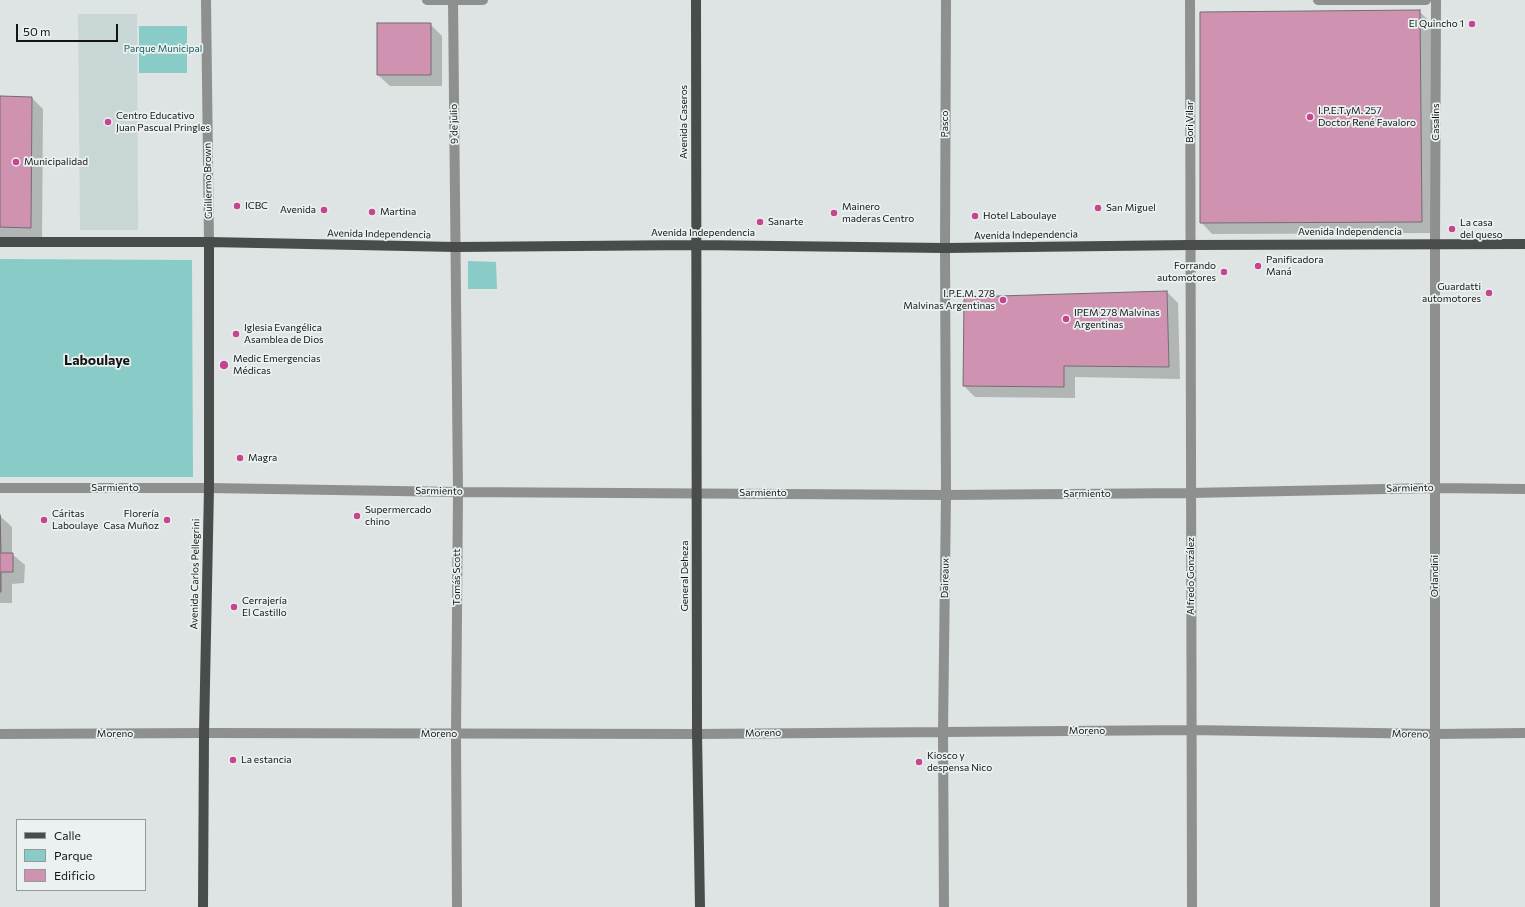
<!DOCTYPE html>
<meta charset="utf-8">
<style>
body{margin:0}
#map{position:relative;width:1525px;height:907px;overflow:hidden;background:#dee4e3;font-family:Commissioner,sans-serif}
canvas{display:block}
.legend{position:absolute;left:16px;top:819px;width:130px;height:72px;box-sizing:border-box;background:#ebf1f1;border:1px solid #959999;margin:0;padding:5px 7px;list-style:none;font-size:12px;color:#131514}
.legend li{display:flex;align-items:center;gap:8px;height:20px}
.legend b{width:20px;border:1px solid #959999}
.scale{position:absolute;left:16px;top:24px;width:102px;height:18px;box-sizing:border-box;border:2px solid #131514;border-top:0;padding-left:5px;font-size:12px;line-height:14px;white-space:nowrap;color:#131514;-webkit-text-stroke:3px #ebf1f1;paint-order:stroke}
</style>
<div id="map">
<canvas width="1525" height="907"></canvas>
<ul class="legend">
<li><b style="height:5px;background:#484d4c"></b>Calle</li>
<li><b style="height:11px;background:#89ccc7"></b>Parque</li>
<li><b style="height:11px;background:#d092b1"></b>Edificio</li>
</ul>
<div class="scale">50 m</div>
</div>
<script>
const ctx = document.querySelector('canvas').getContext('2d');
ctx.lineJoin = 'round';
function paint(path, color) { ctx.fillStyle = color; ctx.fill(path, 'evenodd'); }
const shape = rows => new Path2D(rows.map(r => 'M' + r).join(''));
function trace(path, color, width, dash) { ctx.strokeStyle = color; ctx.lineWidth = width; ctx.lineCap = dash ? 'butt' : 'round'; ctx.setLineDash(dash || []); ctx.stroke(path); }
function label(font, color, halo, rows, align = 'center') {
  ctx.font = font + ' Commissioner,sans-serif'; ctx.lineWidth = 3.5; ctx.setLineDash([]); ctx.textBaseline = 'middle'; ctx.strokeStyle = halo; ctx.fillStyle = color; for (const [text, x, y, turn = 0] of rows) {
    ctx.save(); ctx.translate(x, y); ctx.rotate((+turn || 0) * Math.PI / 180); ctx.textAlign = isNaN(turn) ? turn : align; if (halo) ctx.strokeText(text, 0, 0); ctx.fillText(text, 0, 0); ctx.restore();
  }
}
const built = shape([
 [78,14,137,14,138,230,80,230]
]);
const green = shape([
 [139,26,187,26,187,73,139,73],
 [0,259,192,260,193,477,0,477],
 [468,261,496,262,497,289,468,289]
]);
const shadow = shape([
 [1419,11,1431,23,1433,233,1212,234,1201,222],
 [430,24,442,36,442,86,390,86,378,75],
 [0,97,32,98,43,109,42,239,0,238],
 [1167,292,1178,303,1180,379,1075,377,1075,398,975,397,964,386],
 [0,516,12,527,12,554,25,565,24,583,12,584,12,603,0,603]
]);
const building = shape([
 [1420,10,1422,222,1200,223,1200,12,1420,10],
 [377,23,431,23,431,75,377,75,377,23],
 [0,96,32,97,31,228,0,227,0,96],
 [1167,291,1169,367,1064,366,1064,387,963,386,964,300,965,297,1167,291],
 [0,515,1,553,13,553,13,572,1,572,1,592,0,592,0,515]
]);
const minor = shape([
 [206,0,209,242],
 [427,0,483,0],
 [453,0,458,492,456,734,457,907],
 [1190,0,1192,907],
 [1318,0,1426,0],
 [0,488,209,488,458,492,946,495,1190,493,1435,488,1525,489],
 [0,734,204,733,697,734,1191,730,1435,734,1525,733],
 [944,907,943,732,946,495,945,248,946,0],
 [1435,907,1435,244,1436,0]
]);
const major = shape([
 [696,0,697,734,700,907],
 [0,242,209,242,456,247,696,245,945,248,1190,245,1525,244],
 [203,907,204,733,209,488,209,242]
]);
const markers = [
 [1472,24,4,"#c54590"],
 [1310,117,4,"#c54590"],
 [108,122,4,"#c54590"],
 [16,162,4,"#c54590"],
 [237,206,4,"#c54590"],
 [1098,208,4,"#c54590"],
 [324,210,4,"#c54590"],
 [372,212,4,"#c54590"],
 [834,213,4,"#c54590"],
 [975,216,4,"#c54590"],
 [760,222,4,"#c54590"],
 [1452,229,4,"#c54590"],
 [1258,266,4,"#c54590"],
 [1224,272,4,"#c54590"],
 [1489,293,4,"#c54590"],
 [1003,300,4,"#c54590"],
 [1066,319,4,"#c54590"],
 [236,334,4,"#c54590"],
 [224,365,5,"#c54590"],
 [240,458,4,"#c54590"],
 [357,516,4,"#c54590"],
 [44,520,4,"#c54590"],
 [167,520,4,"#c54590"],
 [234,607,4,"#c54590"],
 [233,760,4,"#c54590"],
 [919,762,4,"#c54590"]
];
const poiNames = [
 ["El Quincho 1",1464,24,"right"],
 ["I.P.E.T.yM. 257",1318,111],
 ["Doctor René Favaloro",1318,123],
 ["Centro Educativo",116,116],
 ["Juan Pascual Pringles",116,128],
 ["Municipalidad",24,162],
 ["ICBC",245,206],
 ["Mainero",842,207],
 ["maderas Centro",842,219],
 ["San Miguel",1106,208],
 ["Avenida",316,210,"right"],
 ["Martina",380,212],
 ["Hotel Laboulaye",983,216],
 ["Sanarte",768,222],
 ["La casa",1460,223],
 ["del queso",1460,235],
 ["Panificadora",1266,260],
 ["Maná",1266,272],
 ["Forrando",1216,266,"right"],
 ["automotores",1216,278,"right"],
 ["Guardatti",1481,287,"right"],
 ["automotores",1481,299,"right"],
 ["I.P.E.M. 278",995,294,"right"],
 ["Malvinas Argentinas",995,306,"right"],
 ["IPEM 278 Malvinas",1074,313],
 ["Argentinas",1074,325],
 ["Iglesia Evangélica",244,328],
 ["Asamblea de Dios",244,340],
 ["Medic Emergencias",233,359],
 ["Médicas",233,371],
 ["Magra",248,458],
 ["Supermercado",365,510],
 ["chino",365,522],
 ["Cáritas",52,514],
 ["Laboulaye",52,526],
 ["Florería",159,514,"right"],
 ["Casa Muñoz",159,526,"right"],
 ["Cerrajería",242,601],
 ["El Castillo",242,613],
 ["Kiosco y",927,756],
 ["despensa Nico",927,768],
 ["La estancia",241,760]
];
const parkNames = [
 ["Parque Municipal",163,49]
];
const streetNames = [
 ["Avenida Caseros",684,122,-90],
 ["Bori Vilar",1190,122,-90],
 ["Casalins",1436,122,-90],
 ["9 de julio",454,124,-91],
 ["Pasco",945,124,-90],
 ["Guillermo Brown",208,181,-91],
 ["Avenida Independencia",1350,232],
 ["Avenida Independencia",703,233],
 ["Avenida Independencia",379,234,1],
 ["Avenida Independencia",1026,235,-1],
 ["Sarmiento",115,488],
 ["Sarmiento",1410,488,-1],
 ["Sarmiento",439,491,1],
 ["Sarmiento",763,493],
 ["Sarmiento",1087,494],
 ["Avenida Carlos Pellegrini",195,574,-89],
 ["General Deheza",685,576,-90],
 ["Alfredo González",1191,576,-90],
 ["Orlandini",1435,576,-90],
 ["Tomás Scott",457,577,-90],
 ["Daireaux",945,578,-89],
 ["Moreno",1087,731],
 ["Moreno",763,733,-1],
 ["Moreno",115,734],
 ["Moreno",439,734],
 ["Moreno",1410,734,1]
];
const districtNames = [
 ["Laboulaye",97,360]
];
paint(built, '#c8d7d6');
paint(green, '#89ccc7');
paint(shadow, '#0003');
paint(building, '#d092b1');
trace(building, '#726d6f', 1);
trace(minor, '#8d908f', 10);
trace(major, '#484d4c', 10);
for (const [x, y, r, color] of markers) { const dot = new Path2D(); dot.arc(x, y, r, 0, 2 * Math.PI); ctx.fillStyle = color; ctx.fill(dot); trace(dot, '#ebf1f1', 1.5); }
label('10px', '#131514', '#ebf1f1', poiNames, 'left');
label('10px', '#17605c', '#ebf1f1', parkNames);
label('10px', '#131514', '#ebf1f1', streetNames);
label('bold 14px', '#131514', '#ebf1f1', districtNames);
</script>
